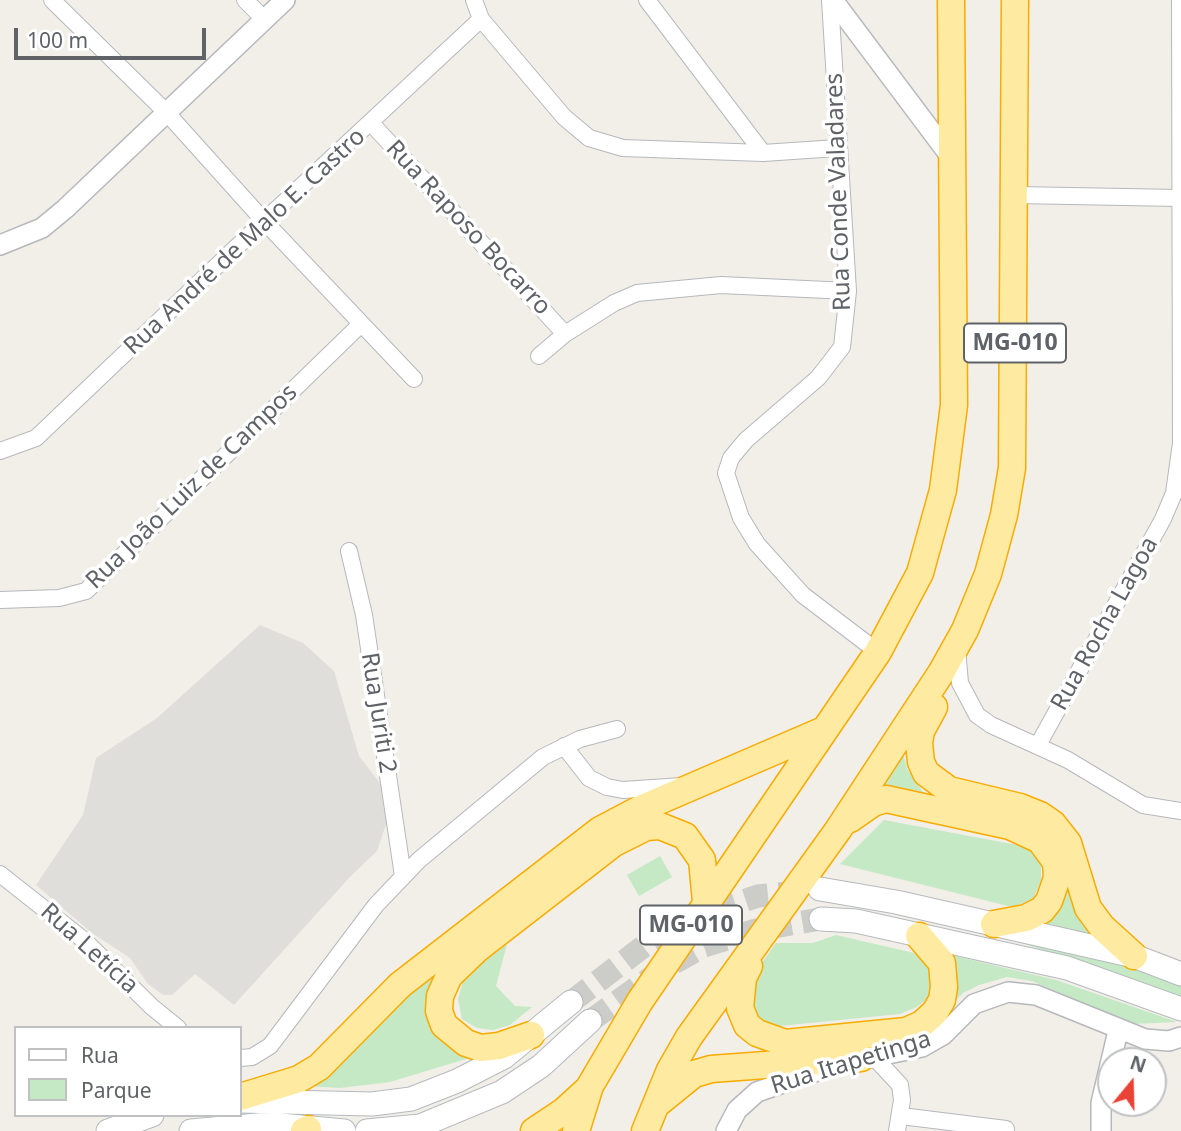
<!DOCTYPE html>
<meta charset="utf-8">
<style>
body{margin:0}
#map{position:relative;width:1181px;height:1131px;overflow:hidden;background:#f1efe8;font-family:"Noto Sans",sans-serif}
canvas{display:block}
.legend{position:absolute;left:14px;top:1026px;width:228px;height:91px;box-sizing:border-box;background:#fff;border:2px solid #bfc1c3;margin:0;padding:9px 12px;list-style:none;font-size:21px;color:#5f6368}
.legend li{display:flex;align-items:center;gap:14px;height:35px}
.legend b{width:35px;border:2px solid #bfc1c3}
.north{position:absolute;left:1097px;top:1047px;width:70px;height:70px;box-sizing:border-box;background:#fff;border:2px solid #bfc1c3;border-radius:50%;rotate:19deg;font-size:19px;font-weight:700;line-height:28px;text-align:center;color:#5f6368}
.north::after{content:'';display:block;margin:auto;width:24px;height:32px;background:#ea4335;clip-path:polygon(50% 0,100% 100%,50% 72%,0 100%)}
.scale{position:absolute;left:14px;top:28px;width:192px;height:32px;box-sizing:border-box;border:4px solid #5f6368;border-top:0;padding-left:9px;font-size:21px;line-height:24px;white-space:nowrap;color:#5f6368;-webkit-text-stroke:5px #fff;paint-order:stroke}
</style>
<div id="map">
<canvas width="1181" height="1131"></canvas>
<ul class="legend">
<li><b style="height:9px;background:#fff"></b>Rua</li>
<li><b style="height:19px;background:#c5e8c5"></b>Parque</li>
</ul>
<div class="north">N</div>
<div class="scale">100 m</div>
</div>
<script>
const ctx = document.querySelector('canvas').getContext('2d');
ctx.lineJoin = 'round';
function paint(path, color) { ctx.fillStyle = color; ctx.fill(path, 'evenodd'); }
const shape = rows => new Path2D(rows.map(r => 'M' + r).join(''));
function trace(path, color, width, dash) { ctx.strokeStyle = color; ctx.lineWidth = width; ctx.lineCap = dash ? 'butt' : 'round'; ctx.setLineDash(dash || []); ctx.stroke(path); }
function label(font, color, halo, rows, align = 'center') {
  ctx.font = font + ' "Noto Sans",sans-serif'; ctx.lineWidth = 7; ctx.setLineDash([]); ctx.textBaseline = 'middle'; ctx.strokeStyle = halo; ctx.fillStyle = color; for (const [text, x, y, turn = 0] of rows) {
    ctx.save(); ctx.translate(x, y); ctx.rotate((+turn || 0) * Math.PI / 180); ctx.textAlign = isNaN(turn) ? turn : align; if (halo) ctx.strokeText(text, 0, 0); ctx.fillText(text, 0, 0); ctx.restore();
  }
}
const industrial = shape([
 [260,625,303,643,334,671,359,756,383,787,388,818,377,851,349,878,234,1005,195,974,172,995,163,995,148,984,130,958,92,933,36,885,83,815,96,758,157,718]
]);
const green = shape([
 [902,749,907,769,923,792,969,806,1022,815,1044,824,1062,846,1071,890,1082,918,1094,935,1040,922,1057,907,1066,875,1058,844,1047,829,1033,820,897,795,871,795],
 [884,820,1033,848,1041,866,1041,880,1033,899,1012,907,840,864],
 [660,856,672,877,639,896,627,875],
 [567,862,433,985,479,1055,390,1082,340,1088,306,1086,375,1023],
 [836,935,914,953,927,963,932,980,929,997,917,1007,900,1014,770,1027,749,1013,749,981,776,943,813,943],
 [1016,941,1131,966,1181,984,1181,998],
 [507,944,496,986,515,1006,532,1007,510,1025,493,1030,477,1028,462,1019,458,999,465,975],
 [942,953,1056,980,1177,1022,1133,1024,1032,981,1007,977,979,985,963,993,955,1001]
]);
const secondaryTunnel = shape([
 [571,1002,644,946,698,916,758,896,806,891],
 [590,1021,663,969,704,946,756,930,821,919]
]);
const minor = shape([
 [52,0,166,112,264,221,414,379],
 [245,0,263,18],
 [474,0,481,19,564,117,589,138,623,148,763,153,837,148],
 [647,0,763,153],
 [830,0,848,291,842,347,818,378,746,440,731,458,726,473,741,518,757,544,803,595,878,652],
 [371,123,565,334],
 [1015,195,1179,198],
 [539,356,565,334,614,303,637,293,721,285,848,291],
 [0,451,36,438,264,221,481,19],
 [349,551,364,615,403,876],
 [0,600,59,598,86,591,361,324],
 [957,649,960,683,977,715,991,725,1068,760,1143,805,1181,811],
 [1038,745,1163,519,1174,493,1181,443,1180,0],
 [564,746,589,778,607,787,623,790,682,786],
 [0,874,85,941,152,1007,178,1028],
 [873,1056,900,1085,902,1100,897,1131],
 [240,1058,252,1057,270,1046,376,905,419,860,543,757,580,739,617,729],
 [901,1116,1006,1129]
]);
const tertiary = shape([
 [833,0,953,160],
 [0,245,42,228,65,209,285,0],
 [849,1062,922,1047,943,1035,974,1004,1008,992,1036,995,1145,1039,1169,1041,1181,1037],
 [726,1131,737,1110,757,1092,820,1070],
 [1101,1131,1101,1103,1118,1031]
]);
const secondary = shape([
 [820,889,896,902,1134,956,1181,974],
 [821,919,856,921,1067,968,1181,1009],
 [240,1101,372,1104,411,1099,457,1081,504,1057,571,1002],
 [108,1131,152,1115],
 [191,1131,269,1124,344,1131],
 [367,1131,420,1126,502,1092,541,1066,590,1021]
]);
const trunk = shape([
 [934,707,921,731,919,743,921,762,926,773,949,790,1020,807,1040,815,1053,824,1068,843,1088,908,1102,927,1134,956],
 [850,819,873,803,886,799,1010,826,1040,840,1056,862,1057,878,1049,901,1042,910,1026,918,994,924],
 [749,966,743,978,740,1008,747,1025,757,1033,785,1043,906,1031,922,1024,935,1012,942,1000,944,987,942,963,919,936],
 [531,1035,499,1046,481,1048,466,1043,444,1025,439,1011,440,996,449,976,477,949,614,843,646,827,660,826,685,836,702,860,706,902],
 [240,1097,299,1079,319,1067,400,985,600,830,638,810,824,730],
 [657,1104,694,1074,711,1069,861,1058],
 [304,1131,308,1129],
 [534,1131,564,1111,587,1090],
 [576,1131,590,1086,640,1001,878,652,920,573,943,490,954,405,951,0],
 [645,1131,670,1070,689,1037,838,830,941,673,965,630,988,574,1004,515,1012,468,1015,0]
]);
const shields = [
 [1015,343,102],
 [691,925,102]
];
const shieldNames = [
 ["MG-010",1015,343],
 ["MG-010",691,925]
];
const streetNames = [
 ["Rua Conde Valadares",839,192,-92],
 ["Rua Raposo Bocarro",468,228,47],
 ["Rua André de Malo E. Castro",245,242,-43],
 ["Rua João Luiz de Campos",192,487,-44],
 ["Rua Rocha Lagoa",1105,624,-61],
 ["Rua Juriti 2",378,713,81],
 ["Rua Letícia",89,949,42],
 ["Rua Itapetinga",851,1063,-17]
];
paint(industrial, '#e0deda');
paint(green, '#c5e8c5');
trace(secondaryTunnel, '#ccccc8', 23, [23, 11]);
trace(minor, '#b5b8bc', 18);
trace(tertiary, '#b5b8bc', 22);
trace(secondary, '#b6babf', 25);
trace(trunk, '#f9ab00', 29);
trace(minor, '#fff', 16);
trace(tertiary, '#fff', 19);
trace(secondary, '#fff', 23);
trace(trunk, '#feeaa1', 26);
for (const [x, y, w] of shields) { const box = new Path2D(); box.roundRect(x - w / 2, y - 19.5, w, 39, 5); ctx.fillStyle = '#fff'; ctx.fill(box); trace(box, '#5f6368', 2); }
label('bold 23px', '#5f6368', null, shieldNames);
label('24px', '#5f6368', '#fff', streetNames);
</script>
